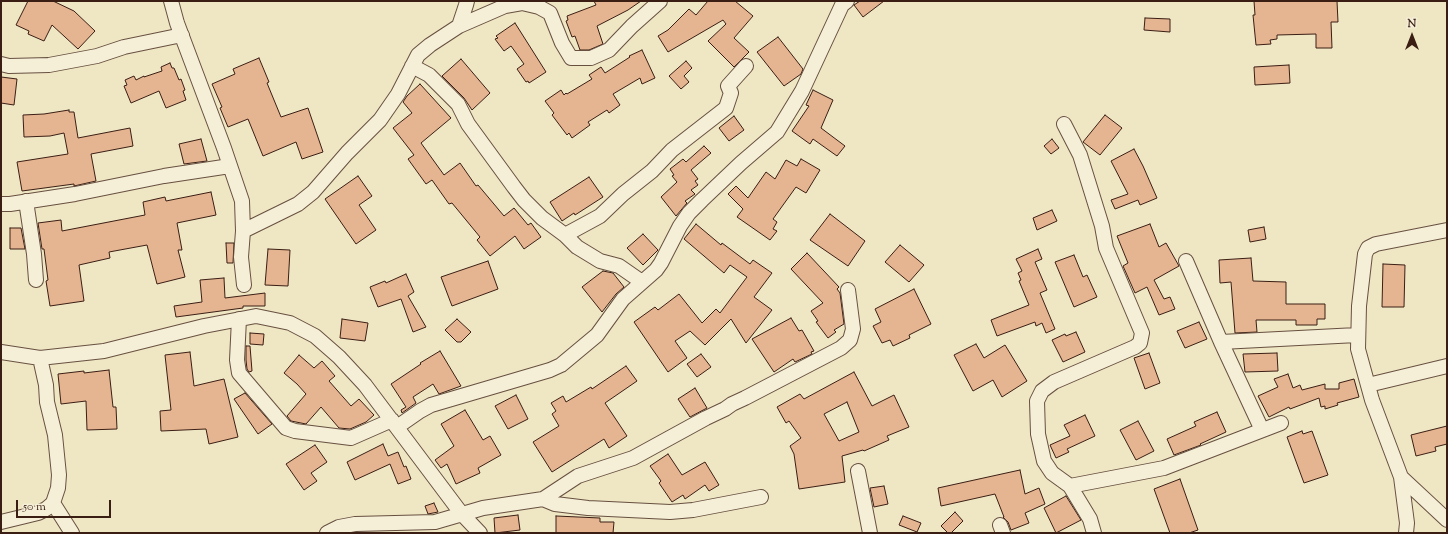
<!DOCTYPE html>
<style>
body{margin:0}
#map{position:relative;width:1448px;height:534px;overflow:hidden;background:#efe6c3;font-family:"Sorts Mill Goudy",serif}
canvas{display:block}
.frame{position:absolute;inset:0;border:2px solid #3a1e14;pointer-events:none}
.north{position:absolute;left:1392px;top:16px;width:40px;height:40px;-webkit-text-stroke:3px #f5efd8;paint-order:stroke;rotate:0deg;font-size:11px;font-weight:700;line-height:16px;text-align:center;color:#3a1e14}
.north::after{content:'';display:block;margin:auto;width:14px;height:18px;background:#3a1e14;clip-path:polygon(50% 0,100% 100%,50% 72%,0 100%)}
.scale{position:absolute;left:16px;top:500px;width:95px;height:18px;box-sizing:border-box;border:2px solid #3a1e14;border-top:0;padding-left:5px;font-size:12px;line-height:14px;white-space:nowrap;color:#3a1e14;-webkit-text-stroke:3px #f5efd8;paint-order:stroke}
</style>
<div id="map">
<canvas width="1448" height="534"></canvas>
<div class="frame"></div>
<div class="north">N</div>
<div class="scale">50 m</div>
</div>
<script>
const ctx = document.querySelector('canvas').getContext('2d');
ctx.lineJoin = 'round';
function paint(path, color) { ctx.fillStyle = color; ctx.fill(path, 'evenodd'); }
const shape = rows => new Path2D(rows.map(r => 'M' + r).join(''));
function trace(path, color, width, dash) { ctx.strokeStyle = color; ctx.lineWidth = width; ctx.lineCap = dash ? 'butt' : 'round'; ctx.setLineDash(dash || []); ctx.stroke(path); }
const building = shape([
 [28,1,53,1,74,11,95,31,78,49,52,25,44,41,28,34,29,31,16,25,28,1],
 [594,1,641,1,628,10,597,26,603,44,589,50,580,50,575,36,572,37,566,21,568,20,567,16,596,5,594,1],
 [708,1,735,1,753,16,734,38,749,52,734,67,708,41,726,24,723,20,668,52,658,36,668,30,689,9,696,15,708,1],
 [860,1,884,1,863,17,854,5,860,1],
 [1254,1,1337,1,1338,22,1331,22,1332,48,1316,48,1316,34,1277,35,1277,39,1270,40,1271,44,1256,45,1253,15,1255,15,1254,1],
 [1145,18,1170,19,1170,32,1144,30,1145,18],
 [515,23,546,72,529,83,528,81,526,82,517,69,524,64,511,46,504,51,495,39,498,38,496,36,515,23],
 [778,37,803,69,801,74,784,86,757,52,778,37],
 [642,50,655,78,642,84,640,78,613,94,620,105,609,113,607,110,588,122,590,125,572,138,569,133,567,135,552,115,554,113,545,101,561,90,564,95,566,93,567,94,592,79,589,75,601,67,605,73,630,57,629,56,642,50],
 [259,58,269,82,267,83,281,117,308,108,323,152,302,159,296,142,263,156,248,119,228,127,220,108,222,107,212,84,235,74,233,69,259,58],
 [461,59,490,93,472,110,464,98,442,76,461,59],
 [686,61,692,68,684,76,689,82,681,89,669,76,686,61],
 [170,63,172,68,174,68,179,80,181,79,185,90,183,91,186,100,166,108,159,91,131,103,124,86,127,85,125,80,134,76,136,80,144,76,144,77,162,71,161,67,170,63],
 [1289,65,1290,83,1255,85,1254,67,1289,65],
 [1,77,17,79,14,105,1,103,1,77],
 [420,84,451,118,421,143,444,175,460,163,476,186,478,185,504,216,514,208,528,225,531,223,541,237,524,249,515,236,490,256,477,240,480,237,452,203,449,204,432,180,426,184,408,159,414,155,393,128,412,113,403,102,407,96,420,84],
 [813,90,833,100,821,128,845,146,837,156,813,139,810,144,792,131,809,106,806,105,813,90],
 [69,110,69,112,74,112,78,138,130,128,133,146,91,154,96,181,74,186,74,184,22,191,17,162,68,154,64,133,50,136,24,137,23,115,44,114,69,110],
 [1105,115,1122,128,1100,155,1083,142,1105,115],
 [734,116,744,130,729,141,719,128,734,116],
 [201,139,207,161,184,164,179,144,201,139],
 [1052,139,1059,148,1051,154,1044,146,1052,139],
 [704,146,711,153,691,170,698,179,695,181,698,185,691,190,695,194,685,201,687,203,676,216,661,197,677,182,672,176,674,175,670,169,683,159,686,162,704,146],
 [1134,149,1143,166,1157,198,1140,205,1138,200,1115,209,1111,200,1128,194,1111,161,1134,149],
 [801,159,820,170,806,193,796,187,773,219,777,222,773,229,777,231,770,240,737,217,743,209,728,194,736,186,748,198,766,172,775,179,786,160,797,166,801,159],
 [358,176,372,196,359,205,376,230,356,244,325,199,358,176],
 [589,177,603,197,575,215,574,213,562,221,550,202,589,177],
 [211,192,216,215,177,223,182,250,178,250,185,277,157,284,147,245,109,252,110,258,79,265,84,301,50,306,46,281,48,280,44,249,42,249,38,223,61,220,62,231,145,215,143,202,165,197,166,201,211,192],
 [1052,210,1057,221,1037,230,1033,218,1052,210],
 [830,214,865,241,848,266,810,240,830,214],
 [696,224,721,245,722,243,750,264,753,260,772,273,754,297,772,310,746,343,731,319,705,345,690,331,675,341,687,358,668,372,634,322,655,307,658,310,679,294,702,323,716,309,720,313,747,277,730,265,724,273,684,239,696,224],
 [1150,224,1159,247,1166,243,1179,266,1154,280,1164,299,1170,297,1175,309,1159,315,1147,287,1135,293,1123,266,1128,263,1117,236,1150,224],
 [1264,227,1266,239,1250,242,1248,230,1264,227],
 [10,228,21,228,25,249,10,249,10,228],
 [643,234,658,250,643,265,627,248,643,234],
 [226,243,234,243,233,263,227,263,226,243],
 [900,245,924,265,909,282,885,262,900,245],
 [268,249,290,250,288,286,265,285,268,249],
 [1038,249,1042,259,1035,262,1047,290,1040,293,1055,329,1046,333,1042,323,1036,326,1035,322,997,336,991,320,1029,305,1019,281,1021,280,1018,273,1022,271,1016,259,1038,249],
 [807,253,839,287,837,289,840,293,844,324,834,330,836,332,828,338,816,322,818,321,811,311,823,303,791,269,807,253],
 [1074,255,1083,277,1087,275,1097,297,1074,307,1055,262,1074,255],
 [1251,258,1253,281,1286,282,1286,304,1325,304,1325,319,1317,319,1317,325,1296,325,1296,320,1256,320,1257,332,1235,333,1231,282,1220,283,1219,260,1251,258],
 [488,261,498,289,452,306,441,277,488,261],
 [1383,264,1405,265,1404,307,1382,307,1383,264],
 [603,271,613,273,624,287,616,294,602,312,582,287,603,271],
 [406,274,414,292,408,296,426,327,413,332,401,299,378,307,370,287,385,281,386,283,406,274],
 [224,278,225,298,265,293,265,306,243,306,243,308,176,317,174,306,202,302,200,280,224,278],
 [914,289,931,324,909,335,910,338,893,346,890,340,882,343,873,326,881,322,875,309,914,289],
 [791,318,799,331,802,330,814,351,811,352,812,354,795,362,793,359,774,372,752,339,791,318],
 [342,319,368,323,365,341,340,338,342,319],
 [457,319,471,332,461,342,457,342,445,330,457,319],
 [1199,322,1207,339,1185,348,1177,331,1199,322],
 [1076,332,1085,352,1063,362,1052,340,1065,334,1066,336,1076,332],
 [250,333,264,334,263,345,250,344,250,333],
 [976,344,984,358,1005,345,1027,381,1002,397,993,380,973,391,954,355,976,344],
 [246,346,250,346,252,371,249,372,247,369,246,360,246,346],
 [440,351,461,386,439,394,433,384,413,397,416,403,402,413,401,410,406,407,391,384,421,364,420,363,440,351],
 [190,352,194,386,224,379,238,437,209,444,206,429,161,431,160,411,171,410,165,355,190,352],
 [1149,353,1160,383,1145,389,1134,358,1149,353],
 [1277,353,1278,371,1245,372,1243,354,1277,353],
 [701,354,711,367,697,377,687,364,701,354],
 [299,355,314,368,322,361,335,376,329,381,351,406,359,399,374,415,366,422,350,429,339,428,321,407,306,424,291,421,287,416,306,394,297,384,284,373,299,355],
 [626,366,637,381,605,403,627,436,609,448,604,439,552,472,533,442,559,426,552,414,556,411,551,403,563,396,566,402,591,387,592,389,626,366],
 [109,370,113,407,116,407,117,429,87,430,86,401,61,404,58,374,84,371,84,373,109,370],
 [854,372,872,406,894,395,909,427,887,436,889,440,864,451,863,450,842,456,845,482,799,489,794,454,790,446,801,438,789,421,786,423,777,407,800,394,804,399,854,372],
 [847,402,859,432,839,441,824,414,847,402],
 [1288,374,1293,388,1300,385,1302,390,1325,384,1325,389,1339,389,1339,383,1354,379,1359,397,1337,403,1338,405,1325,409,1325,406,1321,407,1319,398,1290,409,1289,407,1269,417,1258,396,1278,387,1274,379,1288,374],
 [695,388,707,408,690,417,678,399,695,388],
 [245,393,272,424,258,434,234,399,245,393],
 [516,395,528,419,508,429,495,406,516,395],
 [465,410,483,440,490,436,501,455,478,468,480,473,456,484,447,464,441,468,435,460,454,446,441,424,465,410],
 [1217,412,1226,432,1200,444,1201,445,1174,455,1167,439,1196,426,1194,422,1217,412],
 [1085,415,1095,436,1067,449,1069,452,1056,458,1050,445,1070,436,1064,425,1085,415],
 [1138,421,1154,451,1136,460,1120,430,1138,421],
 [1447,426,1447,444,1435,447,1436,451,1416,456,1411,435,1447,426],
 [1302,431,1303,434,1312,431,1328,475,1304,483,1287,437,1302,431],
 [383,444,388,456,398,452,404,467,406,466,411,479,398,484,390,464,355,480,347,462,383,444],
 [315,445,327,462,311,473,317,481,304,490,286,464,315,445],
 [668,454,682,475,705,462,719,485,709,491,705,485,685,499,683,495,672,502,659,483,661,481,650,466,668,454],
 [1020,470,1025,494,1039,488,1045,504,1025,513,1029,523,1011,530,1008,522,1003,517,1004,517,995,494,941,506,938,488,1020,470],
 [1180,479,1198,530,1189,533,1170,533,1154,489,1180,479],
 [884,486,888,504,874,507,870,488,884,486],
 [1066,496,1081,520,1056,533,1044,508,1066,496],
 [434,503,438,512,428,514,425,506,434,503],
 [955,512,963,521,951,533,948,533,941,526,955,512],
 [518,515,520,530,495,533,494,518,518,515],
 [556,516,600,518,600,522,614,522,613,533,556,533,556,516],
 [903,516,921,523,917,532,899,525,903,516]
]);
const minor = shape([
 [171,1,177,23,224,148,242,201,243,231,241,257,244,285],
 [459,26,505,6,522,3,539,7,550,13,562,43,571,58,591,58,609,50,632,26,660,1],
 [1,64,9,66,49,65,97,56,124,47,182,35],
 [412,66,429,75,458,104,468,124,514,187,524,200,542,218,565,235,577,247,600,261,619,266,642,282],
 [1064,124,1080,155,1102,226,1106,248,1142,333,1140,343,1135,347,1054,382,1042,391,1037,401,1038,434,1044,461,1052,473,1070,486,1090,519,1094,533],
 [26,201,34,254,36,280],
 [1,204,10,204,75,194,164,176,230,166],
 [243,231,298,204,313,192,347,153,380,120,398,94,418,55,430,45,459,26,466,5,467,1],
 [565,235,600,216,623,194,652,171,672,150,726,108,731,93,728,86,746,66],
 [1186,261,1221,342,1262,430],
 [239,319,237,360,239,373,286,428,295,431,351,438,392,420],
 [1221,342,1357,335],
 [1,352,40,358,104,351,204,326,256,316,290,323,315,336,339,357,365,385,461,513,480,533],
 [1368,385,1447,366],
 [397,427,420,411,431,405,550,370,561,365,597,335,623,299,656,270,661,263,680,226,689,213,702,200,741,163,777,132,802,91,842,5,847,1],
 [858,471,870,533],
 [1401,477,1447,520],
 [1070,486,1164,468,1281,423],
 [543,499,555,504,588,508,670,512,693,510,761,497],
 [53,503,72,533],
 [1,522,38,513,46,509,53,503,58,488,59,475,55,435,47,402,46,385,40,358],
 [1000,525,1003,533],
 [327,533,339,527,355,524,435,522,483,508,543,499,578,476,633,458,706,418,725,409,732,404,745,398,841,348,850,340,853,329,848,290],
 [1406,533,1407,523,1401,477,1372,400,1358,349,1359,306,1365,254,1368,248,1376,244,1447,230]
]);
paint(building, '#e5b490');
trace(building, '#3a1e14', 1);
trace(minor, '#675040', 16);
trace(minor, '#f5efd8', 14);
</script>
